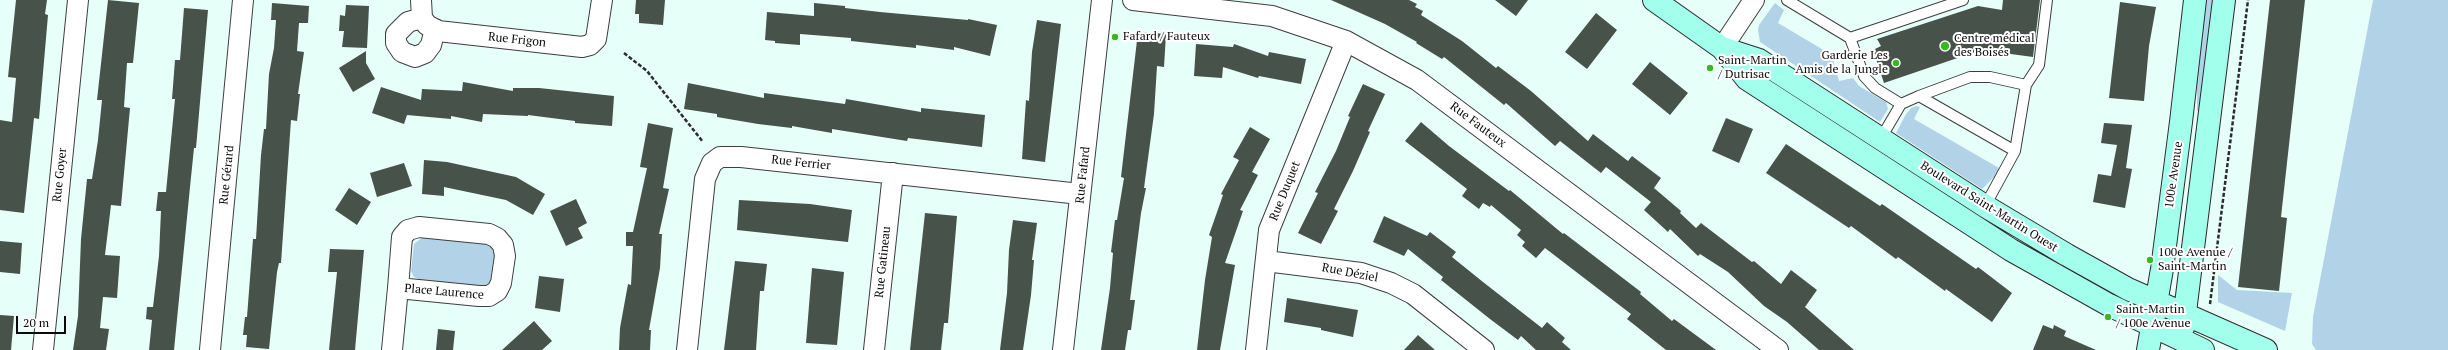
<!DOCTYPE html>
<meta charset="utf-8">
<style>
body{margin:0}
#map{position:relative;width:2448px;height:350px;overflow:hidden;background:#e6fff8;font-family:"PT Serif",serif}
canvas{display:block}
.scale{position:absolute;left:16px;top:316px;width:50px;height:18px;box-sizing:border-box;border:2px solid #0a0a0a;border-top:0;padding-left:5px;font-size:12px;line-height:14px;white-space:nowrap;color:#0a0a0a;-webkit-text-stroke:3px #fff;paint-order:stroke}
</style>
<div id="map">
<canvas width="2448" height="350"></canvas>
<div class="scale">20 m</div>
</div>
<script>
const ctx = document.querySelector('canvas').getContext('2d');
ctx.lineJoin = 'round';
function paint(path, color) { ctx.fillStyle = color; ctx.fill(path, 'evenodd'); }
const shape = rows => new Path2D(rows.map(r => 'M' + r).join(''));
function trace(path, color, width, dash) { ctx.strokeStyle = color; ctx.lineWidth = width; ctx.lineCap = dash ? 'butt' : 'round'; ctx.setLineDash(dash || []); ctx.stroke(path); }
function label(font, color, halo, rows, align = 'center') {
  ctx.font = font + ' "PT Serif",serif'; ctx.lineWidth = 4; ctx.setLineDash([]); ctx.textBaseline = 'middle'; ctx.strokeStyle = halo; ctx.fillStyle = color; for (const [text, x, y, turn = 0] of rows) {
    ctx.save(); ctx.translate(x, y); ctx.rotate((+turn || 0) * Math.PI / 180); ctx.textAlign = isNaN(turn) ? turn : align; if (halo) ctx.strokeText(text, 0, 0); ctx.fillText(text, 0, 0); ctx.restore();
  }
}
const green = shape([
 [2203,0,2215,0,2203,112,2197,111,2197,70],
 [2373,0,2448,0,2448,350,2316,350,2312,344,2313,317],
 [1775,3,1784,10,1778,23,1832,55,1839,81,1853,78,1859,86,1886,102,1888,109,1880,122,1760,42,1758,30,1759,25],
 [1916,106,1920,107,1914,119,1999,168,1995,176,1982,189,1896,133,1906,114,1911,108],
 [423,237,488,244,492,247,495,254,490,283,483,287,421,280,414,277,411,271,414,244],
 [2218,275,2237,290,2292,293,2285,331,2218,302]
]);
const building = shape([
 [16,0,47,0,45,14,48,15,39,119,34,118,24,213,0,210,0,120,12,122,16,78,8,77],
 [108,0,139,3,133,63,127,63,124,107,130,108,121,206,111,205,105,255,120,256,117,298,103,297,100,328,109,329,106,350,73,350,78,316,81,239,87,179,92,179,98,140,102,100,97,100],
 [636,0,665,0,663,25,639,23,639,14,635,14],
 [1331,0,1409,0,1417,4,1415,7,1423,11,1421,15,1462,41,1496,68,1498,66,1531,91,1588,141,1593,134,1628,161,1632,156,1661,178,1654,188,1681,211,1680,213,1696,228,1701,223,1752,262,1754,261,1781,284,1791,270,1817,290,1805,307,1854,350,1819,350,1787,322,1764,306,1728,272,1700,254,1698,256,1670,229,1668,232,1644,210,1651,202,1606,167,1601,173,1560,141,1555,146,1506,103,1504,105,1444,57,1442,59,1416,43,1417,42,1385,24],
 [1495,0,1528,0,1516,16],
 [2003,0,2040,0,2033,57,1981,50,1884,83,1873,50,1881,46,1877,39,1978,6,2002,10],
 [2270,0,2305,0,2281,217,2287,218,2279,291,2238,287],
 [2120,2,2156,7,2149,46,2144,101,2109,98],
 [272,3,309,6,308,23,299,23,297,51,304,52,298,94,300,94,297,121,291,120,281,263,279,263,277,272,269,349,246,347,247,335,243,335,245,317,247,317,253,239,256,239,261,155,264,129,266,129,269,74,274,48,276,20,271,20],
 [814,3,845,6,845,8,880,12,968,20,968,19,997,25,990,56,954,47,954,50,916,45,916,48,851,41,851,38,800,34,800,45,775,43,775,41,765,40,767,12,814,16],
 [346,5,369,6,367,48,342,47,344,31,339,31,340,15,345,16],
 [184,8,208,10,196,148,194,148,190,187,174,350,149,350,152,320,146,319,147,307,153,307,159,256,161,211,156,211,158,192,166,192,175,99,172,99,175,60,180,60],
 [1596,13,1617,30,1587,69,1565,52],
 [1037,20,1061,24,1045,162,1022,159,1026,100,1029,101,1032,52],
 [1138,32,1166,34,1164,67,1157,66,1154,114,1144,188,1146,188,1141,213,1130,300,1135,300,1131,330,1128,330,1125,350,1101,350,1110,288,1113,253,1111,252,1115,220,1117,220,1124,178,1121,177],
 [1196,44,1233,47,1234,44,1268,56,1269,52,1306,59,1301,84,1259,76,1258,78,1223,67,1222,78,1194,76],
 [366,51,366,63,375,79,353,92,339,68],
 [1650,62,1688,93,1670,115,1632,84],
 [463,82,513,91,513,88,539,88,614,96,612,126,575,123,575,121,528,115,528,116,483,114,482,122,451,116,451,119,407,115,404,124,372,113,381,87,421,100,422,89,462,91],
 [688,83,764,98,764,93,845,104,846,99,921,112,921,108,985,115,982,147,908,138,907,141,832,129,832,133,792,126,792,128,758,124,717,117,717,114,684,109],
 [1363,84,1385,94,1368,131,1370,132,1353,171,1334,209,1338,211,1321,244,1298,233,1318,193,1315,192,1336,151,1350,117,1348,116],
 [1726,118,1753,129,1739,163,1712,151],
 [1421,122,1449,146,1509,191,1510,190,1563,234,1564,233,1641,292,1640,294,1672,321,1674,319,1716,350,1666,350,1627,319,1631,314,1545,248,1536,258,1522,246,1525,242,1517,235,1521,230,1491,205,1490,207,1483,203,1479,209,1462,196,1467,189,1405,141],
 [648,123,673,128,663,188,669,189,659,234,662,234,660,268,649,330,651,330,650,350,619,350,620,328,628,284,631,285,633,246,626,246,626,232,633,232,647,168,640,167],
 [2104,123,2132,125,2126,168,2132,169,2125,208,2093,202,2098,174,2111,176,2117,145,2101,143],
 [1250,127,1270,139,1252,172,1258,175,1240,210,1243,211,1225,263,1235,265,1220,350,1197,350,1205,280,1212,237,1209,235,1223,195,1221,194,1239,160,1233,157],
 [1786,144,1880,206,1882,204,1976,269,1978,267,2012,293,1992,322,1946,289,1945,291,1898,257,1896,259,1851,226,1849,228,1766,173],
 [424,160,447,162,516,177,545,194,533,215,506,200,444,187,444,196,422,194],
 [404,163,412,186,377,197,370,173],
 [349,188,371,202,357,225,335,210],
 [576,199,587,223,578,228,583,238,566,246,550,211],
 [739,200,810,204,852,210,848,242,737,230],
 [925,213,957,216,948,323,944,323,941,350,910,350],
 [1384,216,1427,236,1430,232,1456,252,1452,257,1483,282,1542,328,1547,322,1565,338,1562,342,1571,350,1536,350,1521,336,1518,340,1490,319,1441,280,1443,277,1408,249,1404,256,1373,242],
 [1013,220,1037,223,1032,260,1034,260,1031,295,1023,350,1000,350,1007,293,1009,250],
 [0,241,22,243,20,274,0,272],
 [330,249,364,250,355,350,329,350,337,272,328,272],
 [735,261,767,264,764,291,760,291,756,350,724,350],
 [812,268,844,272,837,345,806,343],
 [539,276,564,279,560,312,535,308],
 [1287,298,1358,310,1353,337,1321,330,1321,328,1284,322],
 [0,315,14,316,11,350,0,350],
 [534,321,552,341,542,350,502,350],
 [2043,325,2053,329,2054,325,2066,331,2064,336,2096,350,2033,350],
 [438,329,455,331,453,350,436,350],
 [1418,335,1435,350,1404,350]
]);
const path = shape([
 [624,53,647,71,703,142],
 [2210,304,2248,0]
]);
const lane = shape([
 [1787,0,1850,38,1864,76,1875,88,1901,104],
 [1850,38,1963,0],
 [2026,85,2039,65,2047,0],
 [1919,96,1970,77,1990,77,2026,85,2015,151],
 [1881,138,1901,104,1919,96,2015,151,1985,206]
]);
const street = shape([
 [421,0,422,18,427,25,438,31,582,47,590,45,596,39,602,0],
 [1133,0,1272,16,1346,41,1417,80,1778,350],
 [422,18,408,22,396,34,396,43,402,52,415,57,425,53,431,45,435,29],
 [1722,48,1754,0],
 [419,227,489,234,497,238,503,245,505,256,501,283,497,291,489,296,479,296,398,288,402,237,408,230,419,227],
 [1266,261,1361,273,1391,283,1413,294,1484,350],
 [43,350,78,0],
 [210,350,243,0],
 [392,350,398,288],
 [687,350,705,179,712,163,720,157,741,157,1080,194],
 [874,350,893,173],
 [1063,350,1102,0],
 [1256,350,1269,230,1346,41]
]);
const secondary = shape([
 [1654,0,1722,48,1747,79,2011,250,2109,305,2203,350],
 [1722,48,1759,60,1985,206,2067,255,2128,289,2266,350],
 [2183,328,2224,0],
 [2148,350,2162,269,2181,122,2195,0]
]);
const markers = [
 [1115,37,4,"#3ab724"],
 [1945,46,5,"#3ab724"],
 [1896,63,4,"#3ab724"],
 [1710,68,4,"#3ab724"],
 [2150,260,4,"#3ab724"],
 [2108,317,4,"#3ab724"]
];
const poiNames = [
 ["Fafard / Fauteux",1123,37],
 ["Centre médical",1954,39],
 ["des Boisés",1954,53],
 ["Garderie Les",1888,56,"right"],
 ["Amis de la Jungle",1888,70,"right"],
 ["Saint-Martin",1718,61],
 ["/ Dutrisac",1718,75],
 ["100e Avenue /",2158,253],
 ["Saint-Martin",2158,267],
 ["Saint-Martin",2116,310],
 ["/ 100e Avenue",2116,324]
];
const streetNames = [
 ["Rue Frigon",517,40,6],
 ["Rue Fauteux",1478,125,37],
 ["Rue Ferrier",801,163,6],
 ["Rue Goyer",60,175,-84],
 ["Rue Gérard",227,175,-84],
 ["Rue Fafard",1083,175,-84],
 ["100e Avenue",2174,175,-82],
 ["Rue Duquet",1285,191,-68],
 ["Boulevard Saint-Martin Ouest",1989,207,32],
 ["Rue Gatineau",883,262,-84],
 ["Rue Déziel",1350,273,11],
 ["Place Laurence",444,292,5]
];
paint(green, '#b2d3e7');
paint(building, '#46524a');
trace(lane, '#3d3d3d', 12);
trace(street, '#3d3d3d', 22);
trace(secondary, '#2c2c2c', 24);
trace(path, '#2c2c2c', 2.5, [4, 2]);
trace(lane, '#fff', 10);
trace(street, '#fff', 20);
trace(secondary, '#a2ffeb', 22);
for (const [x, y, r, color] of markers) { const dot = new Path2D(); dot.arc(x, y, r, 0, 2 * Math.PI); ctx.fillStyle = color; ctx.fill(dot); trace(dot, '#fff', 1.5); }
label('12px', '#0a0a0a', '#fff', poiNames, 'left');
label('12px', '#0a0a0a', '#fff', streetNames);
</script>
